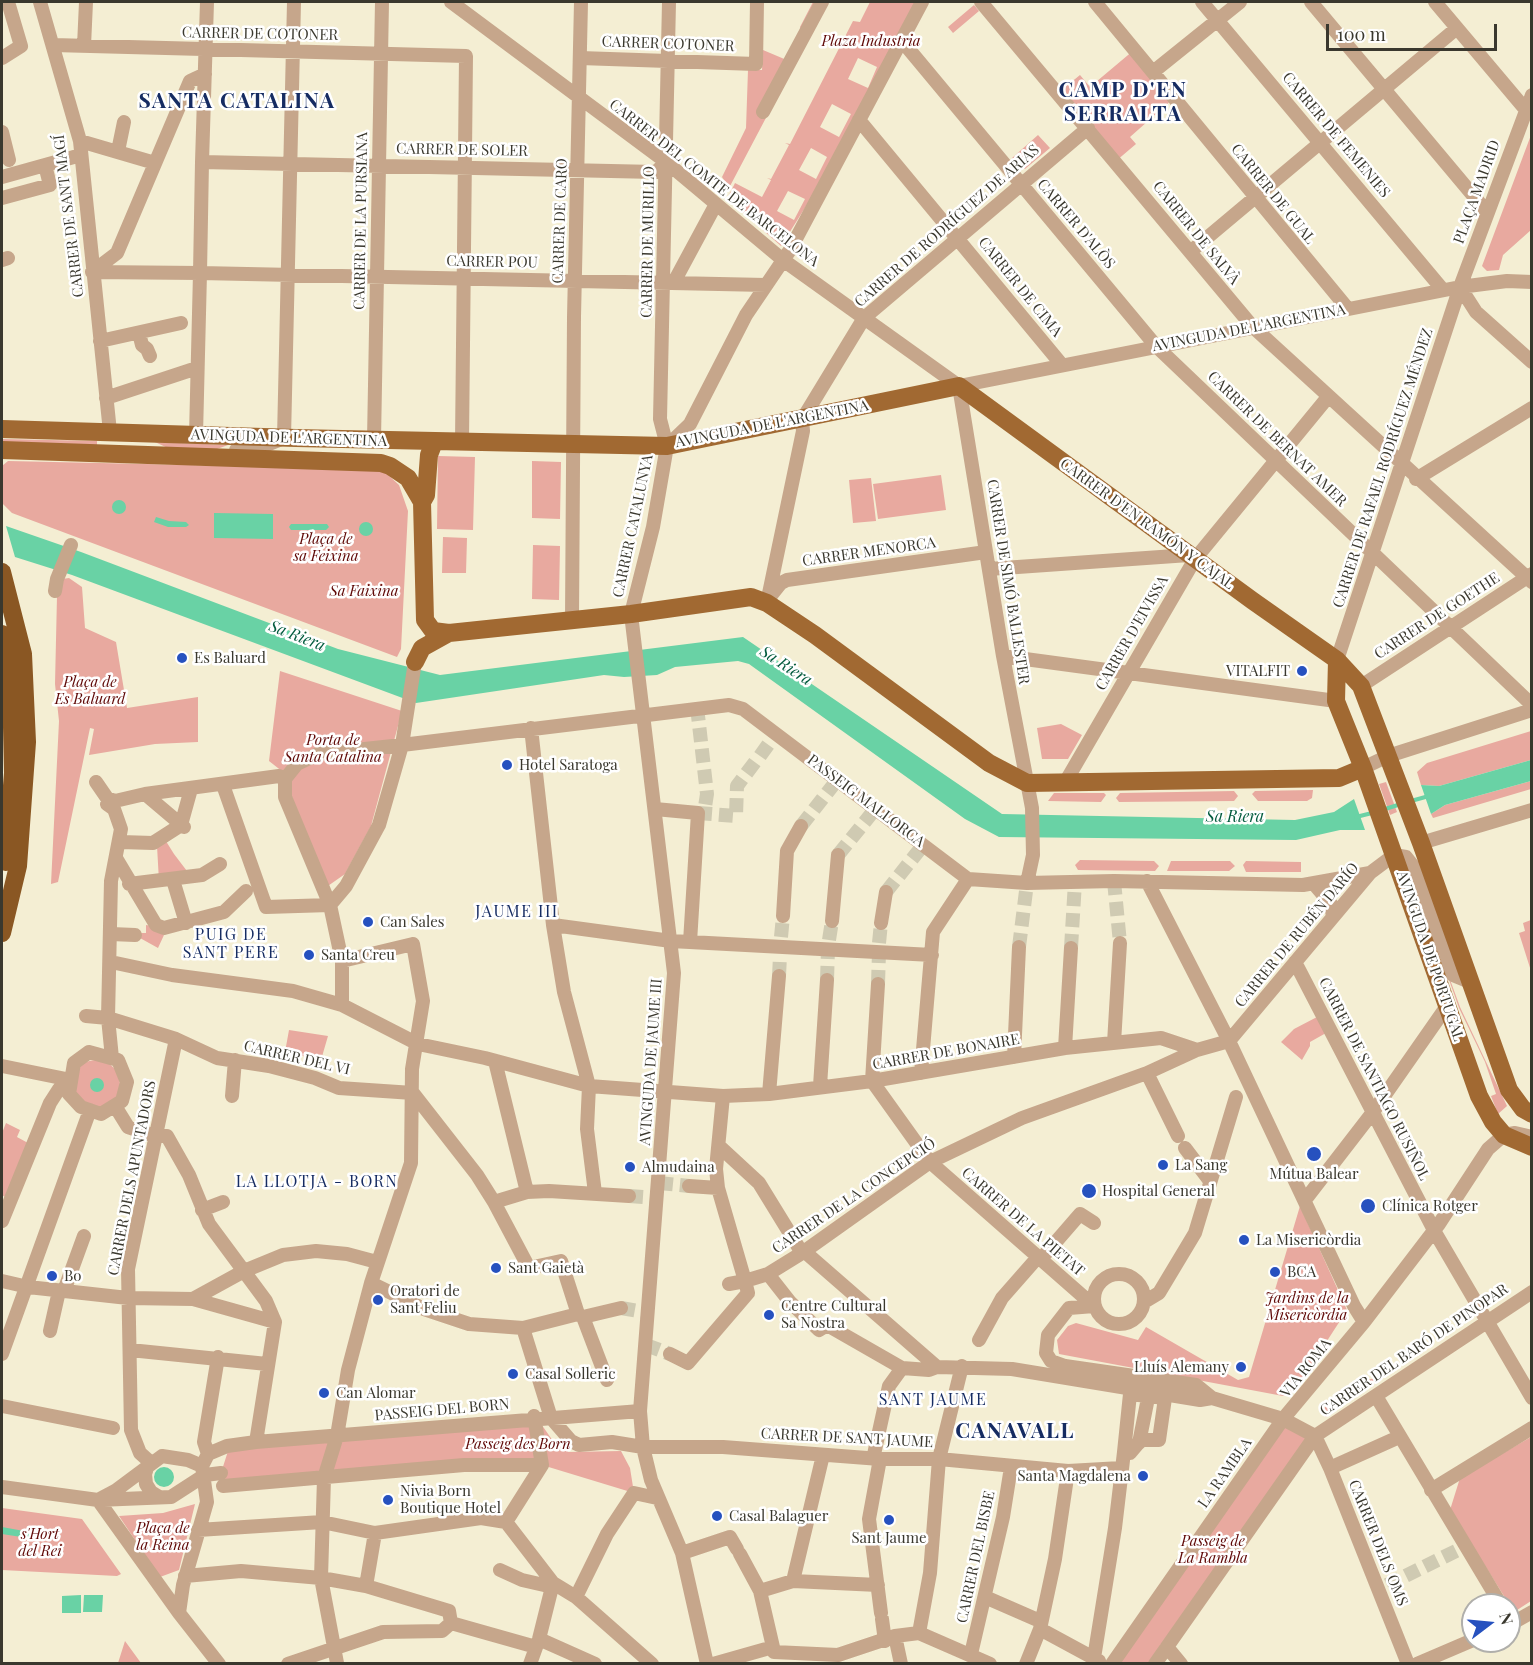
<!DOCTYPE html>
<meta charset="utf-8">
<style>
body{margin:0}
#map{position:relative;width:1533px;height:1665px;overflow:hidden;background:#f4eed3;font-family:"Playfair Display",serif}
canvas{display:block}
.frame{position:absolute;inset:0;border:3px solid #3a382e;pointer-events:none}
.north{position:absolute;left:1461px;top:1593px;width:60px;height:60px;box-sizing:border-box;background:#fff;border:2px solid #b0afab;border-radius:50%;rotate:74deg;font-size:16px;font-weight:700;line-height:24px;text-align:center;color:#3a382e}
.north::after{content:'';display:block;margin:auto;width:21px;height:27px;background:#2651bf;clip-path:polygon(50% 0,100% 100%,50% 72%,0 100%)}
.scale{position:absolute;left:1326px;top:24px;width:171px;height:27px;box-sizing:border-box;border:3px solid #3a382e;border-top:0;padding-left:8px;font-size:18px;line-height:21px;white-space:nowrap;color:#3a382e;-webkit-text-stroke:4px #fff;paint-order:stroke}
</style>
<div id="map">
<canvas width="1533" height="1665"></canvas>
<div class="frame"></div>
<div class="north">N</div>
<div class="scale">100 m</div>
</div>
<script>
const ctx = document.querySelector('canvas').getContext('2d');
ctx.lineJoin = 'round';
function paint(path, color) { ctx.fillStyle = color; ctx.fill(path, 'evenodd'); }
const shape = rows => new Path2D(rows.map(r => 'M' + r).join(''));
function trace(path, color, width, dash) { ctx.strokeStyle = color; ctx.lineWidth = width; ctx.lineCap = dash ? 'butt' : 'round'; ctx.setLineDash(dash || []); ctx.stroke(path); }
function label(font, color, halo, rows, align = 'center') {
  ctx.font = font + ' "Playfair Display",serif'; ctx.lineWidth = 5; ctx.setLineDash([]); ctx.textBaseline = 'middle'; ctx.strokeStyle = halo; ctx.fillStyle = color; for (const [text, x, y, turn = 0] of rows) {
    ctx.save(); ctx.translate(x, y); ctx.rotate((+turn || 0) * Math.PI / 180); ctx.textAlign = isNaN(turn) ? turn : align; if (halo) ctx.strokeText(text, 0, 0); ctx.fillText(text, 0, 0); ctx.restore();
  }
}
const green = shape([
 [813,2,827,2,729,188,722,177,746,128,748,70,762,70,763,50,789,61,801,30,800,27],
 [870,2,915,2,808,203,781,246,731,202,729,195,735,183,762,197,771,180,767,178,771,179,789,145,785,143,790,144,853,21,860,22],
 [858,58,877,67,868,88,848,79],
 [832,104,851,114,839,137,820,127],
 [811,148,827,157,816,179,799,170],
 [788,191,805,199,794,220,777,211],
 [974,5,979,11,953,33,948,27],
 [1134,50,1174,98,1130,137,1136,144,1116,161,1059,92,1080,75,1090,87],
 [1038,135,1050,148,1025,169,1021,169,1012,158],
 [1531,135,1531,230,1503,255,1499,270,1487,271,1482,266],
 [2,439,97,441,97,447,2,445],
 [155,442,228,445,217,449,172,450],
 [438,456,475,457,473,530,437,529],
 [8,461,373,469,386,473,399,485,408,511,401,649,397,657,12,513,2,503,2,466],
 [532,461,561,462,560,519,532,518],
 [941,475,946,510,878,519,873,484],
 [871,478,876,521,853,523,849,480],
 [443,537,467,538,466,573,442,573],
 [533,545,560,546,559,600,532,599],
 [69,578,82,587,85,628,116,642,127,708,198,697,198,742,155,744,89,755,94,729,90,728,58,882,51,884,59,721,55,684,57,596,62,579],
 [280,671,402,711,371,826,345,874,325,888,283,772,269,761],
 [1061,724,1082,735,1068,759,1042,759,1037,728],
 [1531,731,1531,760,1439,786,1421,785,1417,772,1427,763],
 [1531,781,1531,789,1433,818,1431,814,1445,805],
 [1386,782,1397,812,1390,815,1379,784],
 [1313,790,1312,798,1307,801,1258,801,1252,794,1255,791],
 [1234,791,1238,796,1234,801,1119,802,1116,798,1120,793],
 [1054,793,1104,793,1106,795,1101,802,1048,801],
 [164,838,174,854,190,875,159,881,157,846],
 [1080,860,1154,861,1159,866,1155,871,1078,870,1075,865],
 [1171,861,1230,861,1235,866,1229,871,1167,871],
 [1246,861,1301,862,1301,872,1246,872,1243,865],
 [1413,878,1460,1007,1507,1106,1498,1114,1491,1096,1496,1094,1485,1062,1459,1008],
 [1531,920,1532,970,1531,971,1519,933,1525,931,1523,923],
 [146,925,152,926,164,935,158,948,140,938,138,933,146,933],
 [1317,1017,1326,1033,1310,1042,1310,1046,1302,1060,1281,1042,1294,1029],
 [289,1030,328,1036,321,1060,285,1052],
 '72 1084a24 24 0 1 1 48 0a24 24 0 1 1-48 0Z',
 [6,1123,20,1130,17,1137,28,1143,5,1197,2,1195,2,1133],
 [1300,1206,1347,1310,1294,1392,1283,1396,1059,1354,1057,1340,1068,1326,1076,1323,1138,1340,1146,1327,1238,1380,1249,1377],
 [1383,1377,1326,1417,1320,1413,1340,1390,1344,1395,1365,1380],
 [539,1421,553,1441,569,1452,621,1451,630,1468,634,1493,542,1465,464,1465,224,1492,221,1473,228,1451],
 [1283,1425,1310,1438,1150,1663,1113,1664],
 [1531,1437,1531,1601,1514,1612,1450,1510,1460,1478],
 [195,1504,179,1570,160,1577,119,1516,163,1513],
 [2,1508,82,1519,121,1574,117,1576,2,1570],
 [125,1641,141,1663,118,1663]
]);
const water = shape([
 '112 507a7 7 0 1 1 14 0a7 7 0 1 1-14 0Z',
 [214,513,273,514,273,539,214,538],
 [156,517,169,521,186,522,189,525,186,527,168,527,154,522],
 '359 529a7 7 0 1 1 14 0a7 7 0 1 1-14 0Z',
 [291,524,327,524,329,527,326,530,291,530,289,527],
 [6,526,81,552,338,649,440,675,743,637,1002,814,1295,820,1334,812,1354,799,1365,830,1340,830,1296,840,999,837,965,819,749,664,738,661,675,667,657,675,624,677,604,675,416,703,72,575,15,557],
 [1531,760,1531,781,1445,805,1431,814,1421,785,1439,786],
 '90 1085a7 7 0 1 1 14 0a7 7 0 1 1-14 0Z',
 '154 1477a10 10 0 1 1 20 0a10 10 0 1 1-20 0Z',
 [2,1527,35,1533,34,1539,2,1534],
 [81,1595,81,1613,62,1613,62,1596],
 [84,1595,103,1595,102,1612,83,1612]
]);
const stream = shape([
 [1411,801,1429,796],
 [1382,810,1401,804],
 [1356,817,1372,813]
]);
const minorTunnel = shape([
 [697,707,707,794,704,813],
 [760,756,775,735],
 [698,813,736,816,737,786,758,758],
 [801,826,838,779],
 [838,855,876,808],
 [1114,881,1120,943],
 [886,892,924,844],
 [781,937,783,916],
 [829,940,832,921],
 [879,943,881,923],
 [1019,947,1027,883],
 [1071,948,1075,882],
 [779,976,780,956],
 [827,980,828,949],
 [878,984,879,952],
 [659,1183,689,1186],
 [629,1196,658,1198],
 [621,1308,649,1313],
 [646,1345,670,1354],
 [1387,1585,1458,1550]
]);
const minor = shape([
 [40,2,80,141,110,432],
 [451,2,666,162,783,260,959,386],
 [669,2,660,419,667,446,653,527,631,614,674,973,640,1411,643,1447,651,1480,682,1553,707,1664],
 [981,2,1252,326,1532,582],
 [1095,2,1348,309],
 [1202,2,1443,290],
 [1311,2,1487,212],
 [1435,2,1526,110,1532,112],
 [902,41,1156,346,1532,705],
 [53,45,466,56,462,441],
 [84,46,86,2],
 [2,58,21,46,8,2],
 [580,58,756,64,757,2],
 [1153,72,1240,2],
 [763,112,822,2],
 [859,120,1062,365],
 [2,132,9,160],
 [80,141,155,163],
 [118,151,124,122],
 [202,162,207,2],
 [666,162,656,172,202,162,200,273,766,285],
 [2,177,81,155],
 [2,198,50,185,45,165],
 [1190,252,1457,28],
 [2,260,8,258],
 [92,272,200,273,196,435],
 [92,272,117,253,190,81,205,74],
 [674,282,716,204],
 [1460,287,1476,312,1532,362],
 [139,333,142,345,147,349,150,356],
 [100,341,181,323],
 [959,386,1460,287,1507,281,1532,282],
 [959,386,1003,656,1032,808,1033,855,1027,883],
 [106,398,197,368],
 [374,440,382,2],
 [667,446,690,424,746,315,790,250,922,2],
 [236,450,254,450,284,438,294,2],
 [1416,479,1532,408],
 [989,569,1189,555],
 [55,591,57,579,71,545],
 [769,598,781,583,787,580,986,552],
 [767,603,803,431,802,420,864,318,1088,128],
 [572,619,574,317,581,2],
 [1003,656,1336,701],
 [1337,660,1460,287,1532,95],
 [415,662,402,745,729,705,743,709,968,879,1027,883,1114,881,1303,885,1370,873],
 [1361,686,1532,574],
 [531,728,553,925,564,992,589,1086,587,1129,595,1193],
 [402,745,379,825,346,886,330,905,285,797,285,779,297,764,318,754,402,745],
 [1363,768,1388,756,1532,710],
 [1066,781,1195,559,1328,397],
 [96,782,107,798,115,801,145,794,279,776,285,779],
 [223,785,266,907,330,905,342,961,342,1005],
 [145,794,184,827],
 [107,804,114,809,121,829,111,881,108,1018,112,1058],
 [655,809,698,813,690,942],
 [121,842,153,843,181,825,191,789],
 [1421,843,1532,810],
 [116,858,156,925,164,928,224,912,246,891],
 [173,880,186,923],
 [1147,881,1229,1041,1354,1306,1364,1322],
 [129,884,202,875,220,864],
 [1314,884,1331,904,1333,917],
 [783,916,787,851,801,826],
 [832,921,838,855],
 [881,923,886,892],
 [553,925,671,941,932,955],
 [111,934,135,935],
 [111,962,172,975,293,991,342,1005,418,1044,485,1058,589,1086,723,1096,769,1094,872,1081,1065,1048,1161,1038,1197,1050,1229,1041],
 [1295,962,1436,1234,1532,1398],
 [878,984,872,1081,930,1162,1094,1306],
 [86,1016,108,1018,176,1039,217,1058,269,1066,315,1078,339,1088,413,1093],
 [1229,1041,1370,873,1394,855,1406,857,1414,867,1453,975,1470,982],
 [1114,1043,1120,943],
 [1065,1048,1071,948],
 [89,1052,118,1060,127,1082,122,1101,101,1114,81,1107,69,1094,74,1063,89,1052],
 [1014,1057,1019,947],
 [495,1061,527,1192],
 [2,1066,71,1080],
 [921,1073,933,932,968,879],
 [1147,1073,1178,1136],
 [820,1086,827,980],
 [413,1093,477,1175,494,1202,529,1268,561,1261,578,1314,583,1317,607,1380],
 [769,1094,779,976],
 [232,1096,235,1060],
 [723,1096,716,1169,718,1188,745,1281,729,1284],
 [115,1106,128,1127,155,1136,167,1136,189,1175,209,1224,266,1301,275,1322],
 [720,1147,759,1183,802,1253],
 [1185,1148,1210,1181],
 [689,1186,718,1188],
 [1305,1200,1373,1112,1447,1006],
 [494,1202,527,1192,549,1191,629,1196],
 [202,1210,223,1202],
 [2,1221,50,1103,59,1089,70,1087],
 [805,1252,937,1367,1012,1369,1200,1400,1212,1398,1283,1419,1315,1436],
 [1041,1259,1080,1214,1094,1223],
 '1094 1299a25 25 0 1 1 50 0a25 25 0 1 1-50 0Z',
 [768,1274,790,1302,819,1330,827,1325,902,1368,929,1370,937,1367],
 [2,1281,28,1287,128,1298,193,1299,244,1271,283,1255,316,1251,347,1254,377,1262],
 [371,1283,424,1309,469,1324,523,1328,578,1314],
 [64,1291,84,1236],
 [193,1299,275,1322],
 [1144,1302,1159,1293,1195,1233,1236,1097],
 [1094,1306,1069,1308,1048,1335,1046,1353,1051,1361,1065,1366,1196,1385,1212,1398],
 [583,1317,621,1308],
 [523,1328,551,1418,571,1441,579,1445,612,1442,643,1447,723,1447,880,1459,939,1459,1068,1471,1121,1468],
 [50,1331,59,1291],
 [979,1340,1002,1298,1038,1257],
 [130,1350,267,1364],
 [2,1354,90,1110],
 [670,1354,688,1363,748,1293,745,1281,768,1274,802,1253,930,1162,1022,1118,1147,1073,1197,1050],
 [1130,1394,1165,1398,1159,1440,1141,1440,1130,1453,1124,1452,1130,1394],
 [1376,1396,1501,1605],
 [2,1406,113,1428],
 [534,1416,542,1465],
 [1315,1436,1330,1468,1408,1664],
 [256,1442,275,1322],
 [208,1454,204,1442,218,1357],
 [873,1459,889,1386,902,1368],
 [880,1459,869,1519,881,1613],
 [150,1462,140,1453,131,1430,128,1269,176,1039],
 [148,1465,145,1474,146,1484,151,1492,159,1497],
 [202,1466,208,1454,227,1446,256,1442,640,1411],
 [1330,1468,1399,1437],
 [223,1486,464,1465,542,1465],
 [2,1487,98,1500,171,1497,205,1475,221,1473],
 [1431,1490,1532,1428],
 [98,1500,115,1491,162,1456,188,1460,202,1466,207,1502,183,1585,179,1613],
 [98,1500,179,1613,219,1664],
 [506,1522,542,1465],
 [198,1530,322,1522,375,1533,481,1518,506,1522,553,1583,576,1597,607,1534,634,1493,657,1498],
 [682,1553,730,1537,737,1549],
 [740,1554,760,1591,773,1647],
 [500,1570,522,1580,544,1585,553,1583],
 [185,1576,241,1571,321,1578,366,1586,449,1611,451,1623],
 [793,1581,823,1455],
 [366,1586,375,1533],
 [760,1591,793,1581,878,1585],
 [576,1597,652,1664],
 [985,1597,1040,1621],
 [882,1619,885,1641],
 [451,1623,536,1647],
 [1509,1625,1532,1612],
 [1040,1629,1099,1661],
 [919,1633,930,1573,939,1459,962,1366],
 [895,1636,901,1664],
 [539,1639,595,1664],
 [1167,1647,1181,1664],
 [971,1654,1003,1517,1011,1467],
 [1094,1658,1115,1528,1124,1452,1139,1443,1148,1398,1155,1393],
 [337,1663,321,1578,324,1478,337,1436,348,1370,371,1283,411,1163,412,1069,423,1001,413,944,342,961],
 [288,1664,383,1632,442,1631,451,1623],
 [530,1664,539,1639,553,1583],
 [713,1664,773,1647,774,1652,838,1655,895,1636,919,1633,990,1664],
 [1026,1664,1040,1629,1055,1559,1068,1471],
 [1112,1664,1283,1419,1364,1322,1439,1224,1488,1149,1504,1135,1515,1133,1532,1137],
 [1155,1664,1315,1436,1532,1292],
 [1417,1664,1473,1640]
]);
const major = shape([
 [2,429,296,438,667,446,959,386,1253,601,1337,660,1361,686,1421,843,1509,1090,1523,1109,1532,1114],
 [2,450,381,463,390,466,408,478,422,502,425,620,433,631,449,633],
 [422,502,426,495,429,455,434,442],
 [1337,660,1336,701,1363,768,1479,1096,1493,1122,1504,1135,1532,1147],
 [415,662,422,648,449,633,631,614,751,597,767,603,815,635,989,763,1027,783,1339,778,1363,768]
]);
const highway = shape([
 [2,572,23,654,27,742,18,866,2,933],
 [2,634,10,688,12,727,13,773,6,862]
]);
const markers = [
 [182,658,6,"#2651bf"],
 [1302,671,6,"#2651bf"],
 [507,765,6,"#2651bf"],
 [368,922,6,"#2651bf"],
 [309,955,6,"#2651bf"],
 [1314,1154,8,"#2651bf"],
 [1163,1165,6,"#2651bf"],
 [630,1167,6,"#2651bf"],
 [1089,1191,8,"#2651bf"],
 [1368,1206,8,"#2651bf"],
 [1244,1240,6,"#2651bf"],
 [496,1268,6,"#2651bf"],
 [1275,1272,6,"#2651bf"],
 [52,1276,6,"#2651bf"],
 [378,1300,6,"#2651bf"],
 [769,1315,6,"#2651bf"],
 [1241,1367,6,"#2651bf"],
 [513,1374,6,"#2651bf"],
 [324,1393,6,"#2651bf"],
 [1143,1476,6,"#2651bf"],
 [388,1500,6,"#2651bf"],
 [717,1516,6,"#2651bf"],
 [889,1520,6,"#2651bf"]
];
const streetNames = [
 ["CARRER DE COTONER",260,34,1],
 ["CARRER COTONER",668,44,2],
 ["CARRER DE FEMENIES",1336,135,50],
 ["CARRER DE SOLER",462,150,1],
 ["CARRER DEL COMTE DE BARCELONA",714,183,38],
 ["PLAÇA MADRID",1477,192,-70],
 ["CARRER DE GUAL",1273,194,51],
 ["CARRER DE SANT MAGÍ",69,216,-97],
 ["CARRER DE LA PURSIANA",361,221,-89],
 ["CARRER DE CARO",560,221,-88],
 ["CARRER D'ALÒS",1076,224,50],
 ["CARRER DE RODRÍGUEZ DE ARIAS",947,226,-41],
 ["CARRER DE SALVÀ",1196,233,51],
 ["CARRER DE MURILLO",648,242,-89],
 ["CARRER POU",492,262,1],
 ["CARRER DE CIMA",1020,287,51],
 ["AVINGUDA DE L'ARGENTINA",1249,328,-11],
 ["AVINGUDA DE L'ARGENTINA",772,424,-11],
 ["AVINGUDA DE L'ARGENTINA",289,438,2],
 ["CARRER DE BERNAT AMER",1277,439,44],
 ["CARRER DE RAFAEL RODRÍGUEZ MÉNDEZ",1383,468,-72],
 ["CARRER D'EN RAMÓN Y CAJAL",1147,524,36],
 ["CARRER CATALUNYA",633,526,-78],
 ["CARRER MENORCA",869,552,-8],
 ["CARRER DE SIMÓ BALLESTER",1008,582,81],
 ["CARRER DE GOETHE",1437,616,-33],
 ["CARRER D'EIVISSA",1132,633,-60],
 ["PASSEIG MALLORCA",866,801,37],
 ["CARRER DE RUBÉN DARÍO",1297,935,-50],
 ["AVINGUDA DE PORTUGAL",1430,956,71],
 ["CARRER DE BONAIRE",946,1052,-10],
 ["CARRER DEL VI",297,1058,13],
 ["AVINGUDA DE JAUME III",651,1062,-86],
 ["CARRER DE SANTIAGO RUSIÑOL",1374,1079,63],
 ["CARRER DELS APUNTADORS",132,1178,-79],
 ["CARRER DE LA CONCEPCIÓ",854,1196,-34],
 ["CARRER DE LA PIETAT",1023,1222,41],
 ["CARRER DEL BARÓ DE PINOPAR",1414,1350,-34],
 ["VIA ROMA",1306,1368,-51],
 ["PASSEIG DEL BORN",442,1410,-5],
 ["CARRER DE SANT JAUME",847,1438,3],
 ["LA RAMBLA",1225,1473,-55],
 ["CARRER DELS OMS",1378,1543,68],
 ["CARRER DEL BISBE",976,1557,-78]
];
const parkNames = [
 ["Plaza Industria",871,41],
 ["Plaça de",326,539],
 ["sa Feixina",326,556],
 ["Sa Faixina",364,591],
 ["Plaça de",90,682],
 ["Es Baluard",90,699],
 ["Porta de",333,740],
 ["Santa Catalina",333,757],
 ["Jardins de la",1307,1298],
 ["Misericòrdia",1307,1315],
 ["Passeig des Born",518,1444],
 ["Plaça de",163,1528],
 ["la Reina",163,1545],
 ["s'Hort",40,1534],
 ["del Rei",40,1551],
 ["Passeig de",1213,1541],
 ["La Rambla",1213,1558]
];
const poiNames = [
 ["Es Baluard",194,658],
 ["VITALFIT",1290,671,"right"],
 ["Hotel Saratoga",519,765],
 ["Can Sales",380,922],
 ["Santa Creu",321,955],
 ["La Sang",1175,1165],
 ["Almudaina",642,1167],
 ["Mútua Balear",1314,1174,"center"],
 ["Hospital General",1102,1191],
 ["Clínica Rotger",1382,1206],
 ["La Misericòrdia",1256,1240],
 ["Sant Gaietà",508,1268],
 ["BCA",1287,1272],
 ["Bo",64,1276],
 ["Oratori de",390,1291],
 ["Sant Feliu",390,1308],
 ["Centre Cultural",781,1306],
 ["Sa Nostra",781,1323],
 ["Lluís Alemany",1229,1367,"right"],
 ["Casal Solleric",525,1374],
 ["Can Alomar",336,1393],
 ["Santa Magdalena",1131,1476,"right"],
 ["Nivia Born",400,1491],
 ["Boutique Hotel",400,1508],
 ["Casal Balaguer",729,1516],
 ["Sant Jaume",889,1538,"center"]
];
const waterNames = [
 ["Sa Riera",297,636,21],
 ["Sa Riera",786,666,33],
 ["Sa Riera",1235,817]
];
const neighbourhoodNames = [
 ["JAUME III",517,912],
 ["PUIG DE",231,935],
 ["SANT PERE",231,953],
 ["LA LLOTJA - BORN",317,1182],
 ["SANT JAUME",933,1400]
];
const districtNames = [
 ["CAMP D'EN",1123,90],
 ["SERRALTA",1123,114],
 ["SANTA CATALINA",237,101],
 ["CANAVALL",1015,1431]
];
paint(green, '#e8a99f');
paint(water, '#69d2a5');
trace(stream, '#69d2a5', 4);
trace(minorTunnel, '#cfcab2', 14, [14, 7]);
trace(minor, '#c6a68b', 14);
trace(major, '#a16932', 18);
trace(highway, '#8a5723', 18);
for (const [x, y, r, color] of markers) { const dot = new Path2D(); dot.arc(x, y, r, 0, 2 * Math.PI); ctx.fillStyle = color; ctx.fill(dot); trace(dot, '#fff', 2); }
label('15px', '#3a382e', '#fff', streetNames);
label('italic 15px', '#5f0806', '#fff', parkNames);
label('15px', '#3a382e', '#fff', poiNames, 'left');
label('italic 16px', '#045c3f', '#fff', waterNames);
ctx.letterSpacing = '1.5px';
label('16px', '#162c62', '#fff', neighbourhoodNames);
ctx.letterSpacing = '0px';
ctx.letterSpacing = '1.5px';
label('bold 21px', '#162c62', '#fff', districtNames);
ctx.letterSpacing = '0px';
</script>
